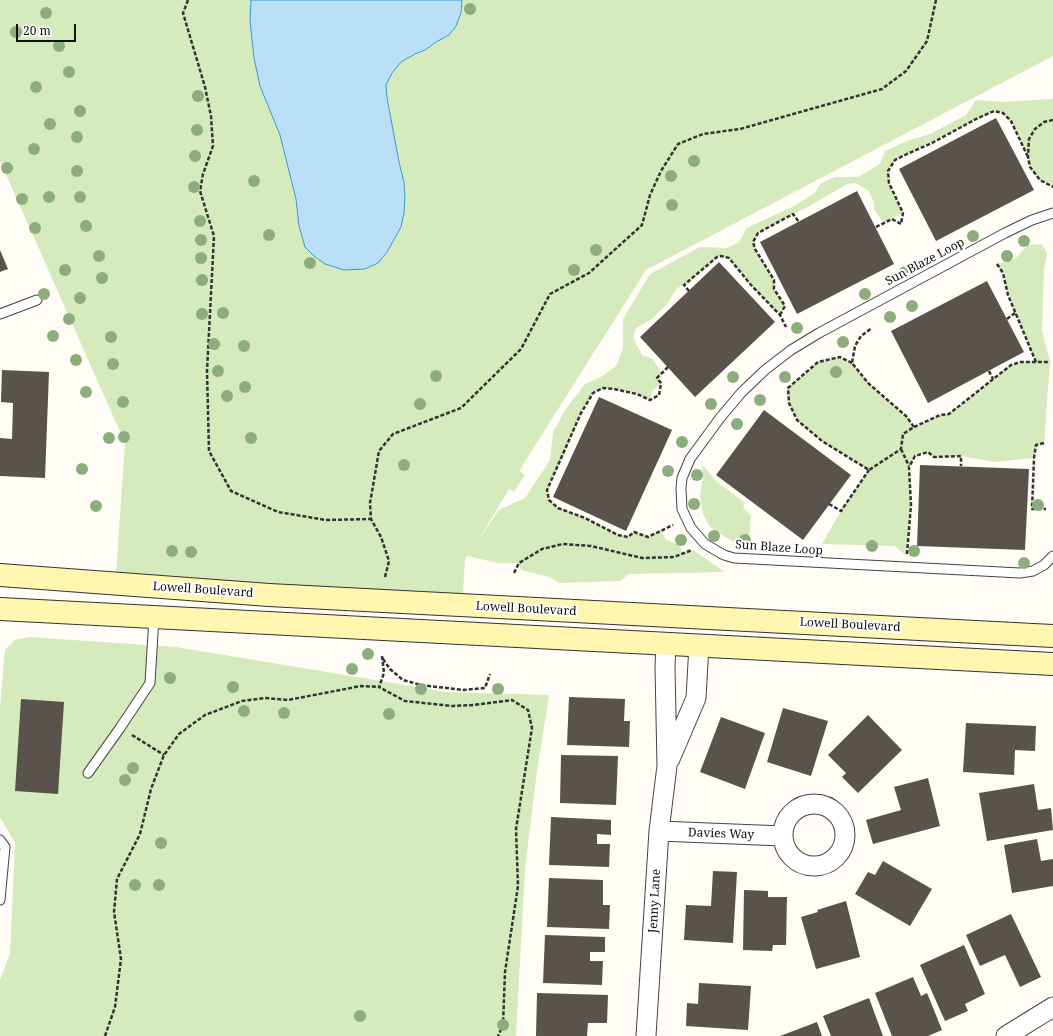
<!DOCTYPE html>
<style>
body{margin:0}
#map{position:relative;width:1053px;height:1036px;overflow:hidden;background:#fffdf5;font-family:"Noto Serif",serif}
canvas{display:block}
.scale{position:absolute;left:16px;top:24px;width:60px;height:18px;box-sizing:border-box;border:2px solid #111;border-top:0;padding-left:5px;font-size:12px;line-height:14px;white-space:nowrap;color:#111;-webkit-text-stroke:3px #fff;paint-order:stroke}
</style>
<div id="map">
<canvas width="1053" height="1036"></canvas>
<div class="scale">20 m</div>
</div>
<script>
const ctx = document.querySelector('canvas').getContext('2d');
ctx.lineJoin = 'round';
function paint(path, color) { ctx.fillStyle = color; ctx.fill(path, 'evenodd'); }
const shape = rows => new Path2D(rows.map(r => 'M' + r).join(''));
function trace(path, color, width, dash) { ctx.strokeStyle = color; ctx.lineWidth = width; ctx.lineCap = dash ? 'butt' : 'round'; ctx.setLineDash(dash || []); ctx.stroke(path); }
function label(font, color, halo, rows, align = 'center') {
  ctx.font = font + ' "Noto Serif",serif'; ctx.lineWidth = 4; ctx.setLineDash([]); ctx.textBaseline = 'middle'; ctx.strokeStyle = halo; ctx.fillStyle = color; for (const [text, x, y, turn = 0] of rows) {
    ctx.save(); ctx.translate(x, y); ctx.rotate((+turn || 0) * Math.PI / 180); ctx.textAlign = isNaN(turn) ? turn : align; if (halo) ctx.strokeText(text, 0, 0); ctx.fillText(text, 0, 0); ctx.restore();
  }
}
const green = shape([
 [0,0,1053,0,1053,56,646,270,519,471,525,475,514,492,509,489,477,542,499,510,525,498,550,460,553,432,566,409,585,384,601,377,616,366,623,349,623,319,650,274,700,247,727,248,739,242,747,228,794,206,815,193,820,184,835,177,858,177,880,164,885,151,907,141,930,134,966,115,976,100,1002,102,1051,99,1053,98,1053,187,1040,180,1030,167,1028,157,1011,121,1003,113,994,111,895,160,888,171,889,182,903,213,892,219,884,223,875,211,874,204,869,191,855,183,847,184,808,207,793,214,758,233,753,242,755,249,774,280,774,290,785,306,780,315,751,285,729,258,721,256,717,257,699,273,684,285,677,288,667,304,652,319,636,328,633,338,642,355,653,359,662,373,657,378,661,383,653,390,650,400,637,394,614,389,603,388,593,393,581,413,548,490,549,500,558,508,585,518,618,535,628,537,634,532,648,537,661,530,666,540,679,545,683,553,693,550,725,572,629,574,620,581,560,583,549,577,521,570,519,563,498,563,467,556,465,559,463,594,339,588,116,573,125,443,0,161],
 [1042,244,1047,253,1044,270,1042,331,1050,362,1044,443,1036,445,1034,458,995,462,961,456,934,457,928,452,915,456,909,467,911,505,906,556,895,546,822,544,841,511,869,470,822,441,797,420,789,403,788,388,818,362,840,357,852,363,868,383,906,416,914,427,940,415,949,414,1011,365,1021,362,1036,361,1008,295,1003,273,997,264,1015,259,1028,245],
 [702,464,715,480,745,503,743,507,751,516,748,550,724,536,710,527,703,514,700,497,703,476],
 [29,637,176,647,447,692,549,695,536,778,525,869,516,1036,0,1036,0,980,10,954,15,843,0,817,0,706,5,650,15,640]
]);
const water = shape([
 [251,0,462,0,461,13,456,26,449,35,436,42,425,50,415,54,401,62,392,73,386,85,387,98,399,162,404,182,405,197,404,213,401,227,387,252,378,263,365,269,344,270,325,264,314,256,305,247,299,226,296,199,280,135,260,86,254,58,250,21,251,0]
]);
const building = shape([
 [996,118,1034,190,936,241,899,169],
 [857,191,894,264,797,314,760,242],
 [0,250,8,269,0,272],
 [719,262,775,322,695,397,640,337],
 [987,281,1024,352,928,403,891,331],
 [2,370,49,372,45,478,0,476,0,438,12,439,13,403,1,402],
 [599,397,672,430,626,531,553,497],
 [764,410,851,475,803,540,716,475],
 [920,465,1029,469,1025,550,917,546],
 [569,697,625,699,624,721,630,721,629,747,567,745],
 [21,699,64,702,58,794,15,791],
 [783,708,828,721,811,776,767,762],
 [868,715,902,750,858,793,842,777,846,773,828,755],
 [721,717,765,733,745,789,700,772],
 [966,723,1036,726,1035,751,1015,750,1014,775,963,772],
 [561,755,618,756,616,805,560,803],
 [928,778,940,826,873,844,866,820,901,810,894,787],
 [1034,784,1038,810,1051,808,1053,830,987,841,979,793],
 [551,817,611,820,611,835,597,834,597,844,610,844,609,867,549,865],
 [1037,839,1041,861,1053,859,1053,886,1012,893,1004,845],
 [883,861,932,889,910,926,855,894,868,872,875,875],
 [713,871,737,872,733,943,684,940,686,905,711,906],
 [549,878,603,880,603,905,610,905,609,929,547,927],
 [744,890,768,891,768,897,787,897,786,945,773,945,772,951,743,950],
 [846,901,860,957,816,969,801,917,818,912,817,910],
 [1011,914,1041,977,1020,987,1005,955,980,966,966,935],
 [545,935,605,937,605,952,590,952,590,961,603,961,602,985,543,983],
 [964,945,985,994,965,1004,968,1011,945,1021,920,965],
 [913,977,921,996,927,993,942,1030,928,1036,892,1036,875,993],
 [699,983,751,986,748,1030,686,1026,687,1003,698,1004],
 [537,993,608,995,607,1023,588,1023,587,1036,536,1036],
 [869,998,883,1036,831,1036,823,1016],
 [817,1022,822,1036,780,1036]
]);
const path = shape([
 [188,0,183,13,205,87,211,116,213,146,203,174,200,191,214,236,207,371,209,451,231,491,278,512,326,520,371,519],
 [1053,120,1044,122,1035,129,1029,139,1028,157,1030,167,1040,180,1053,187],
 [876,227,892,219,901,224,903,213,889,183,888,171,895,160,907,154,932,143,976,119,994,111,1003,113,1011,121,1028,157],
 [997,264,1003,273,1008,295,1036,362],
 [689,291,684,285,717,257,721,256,729,258,751,285,780,315,786,327],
 [780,315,785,306,774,289,774,280,755,249,753,242,758,233,793,214,799,222],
 [1007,319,1015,313],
 [852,363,840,357,818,362,788,388,789,403,797,420,822,441,869,470,901,449,903,434,914,427,906,416,868,383,852,363,855,346,861,336,872,328],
 [668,367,657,378,661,383,659,395,650,400,637,394,614,389,603,388,593,393,581,413,547,490,549,500,558,508,585,518,618,535,628,537,634,532,648,537,673,525],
 [989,371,993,379],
 [914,427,940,415,949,414,1011,365,1021,362,1050,362],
 [1044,443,1036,445,1034,458,1032,509,1046,509],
 [901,449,909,466],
 [829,504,841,511,869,470],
 [907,554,911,505,909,467,915,456,928,452,934,457,961,456,961,466],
 [514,573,519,563,542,549,563,544,591,546,642,558,674,557,692,550],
 [385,577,389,561,381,537,371,519,370,503,379,451,393,434,461,408,521,349,550,294,589,273,642,225,650,195,661,171,678,144,703,134,740,129,882,89,906,71,927,41,936,0],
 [382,656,384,673,379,687,405,701,452,706,474,705,512,700,528,710,532,728,516,829,518,886,505,972,503,1025,498,1036],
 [383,659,390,669,403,680,421,685,463,690,485,688,490,674],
 [132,735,164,755],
 [105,1036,115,1007,121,959,114,912,117,879,140,834,151,789,164,755,179,734,205,715,242,701,265,698,288,700,361,686,379,687]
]);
const lane = shape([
 [1053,213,1032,220,1005,233,819,333,791,350,765,370,741,393,720,418,690,459,682,478,681,488,682,509,691,528,705,544,724,555,734,558,1020,573,1033,571,1044,565,1053,556],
 [0,314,37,300],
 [88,773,120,728,150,683,154,617],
 [0,840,5,847,0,900]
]);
const street = shape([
 [670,759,696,698,699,645],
 '783 835a31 31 0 1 1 62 0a31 31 0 1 1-62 0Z',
 [659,831,783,836],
 [646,1036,659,831,667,766,665,667,666,644],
 [1006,1036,1053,1007]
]);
const secondary = shape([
 [0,575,269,595,1053,636],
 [0,609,1053,664]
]);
const trees = [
 [470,9],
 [46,13],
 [16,32],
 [59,46],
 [69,72],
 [36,87],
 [198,96],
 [80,111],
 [50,124],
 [197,130],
 [77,137],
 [34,149],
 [195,156],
 [694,161],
 [7,168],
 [77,171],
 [671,176],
 [254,181],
 [194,187],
 [49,197],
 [80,197],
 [22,199],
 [672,205],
 [200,221],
 [86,226],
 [35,228],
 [269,235],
 [973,236],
 [201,240],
 [1024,241],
 [596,250],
 [99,256],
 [1007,256],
 [201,258],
 [310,263],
 [65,270],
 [574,270],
 [905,272],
 [102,278],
 [202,280],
 [44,294],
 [865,294],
 [80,298],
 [912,306],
 [223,313],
 [202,314],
 [890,317],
 [69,319],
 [797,328],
 [53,336],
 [111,337],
 [843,342],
 [214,344],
 [244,346],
 [76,360],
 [113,364],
 [218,371],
 [836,372],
 [436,376],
 [733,377],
 [785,377],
 [245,387],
 [86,392],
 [227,396],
 [760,400],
 [123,402],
 [420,404],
 [711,404],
 [737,424],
 [124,437],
 [109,438],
 [251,438],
 [682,442],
 [404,465],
 [82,469],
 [668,471],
 [697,475],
 [694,504],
 [1038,505],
 [96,506],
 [714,536],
 [681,540],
 [745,540],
 [872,546],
 [172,551],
 [914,551],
 [191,552],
 [1024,563],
 [368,654],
 [352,669],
 [170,678],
 [233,687],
 [421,689],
 [498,689],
 [244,711],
 [284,713],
 [389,714],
 [133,768],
 [125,780],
 [161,843],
 [135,885],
 [159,885],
 [360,1016],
 [503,1025]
];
const streetNames = [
 ["Sun Blaze Loop",925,262,-28],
 ["Sun Blaze Loop",779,548,4],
 ["Lowell Boulevard",203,590,4],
 ["Lowell Boulevard",526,609,3],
 ["Lowell Boulevard",850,625,3],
 ["Davies Way",721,834,2],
 ["Jenny Lane",655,901,-87]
];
paint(green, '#d5ebbd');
paint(water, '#b9e0f7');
trace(water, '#3f96cf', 1);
paint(building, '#5a524d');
trace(lane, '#444', 11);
trace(street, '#444', 21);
trace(secondary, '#333', 24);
trace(path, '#333', 2.5, [4, 2]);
trace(lane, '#fff', 9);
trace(street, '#fff', 19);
trace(secondary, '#fff6b0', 22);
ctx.fillStyle = '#8dad7f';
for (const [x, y] of trees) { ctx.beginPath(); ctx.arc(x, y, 6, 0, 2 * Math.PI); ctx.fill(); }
label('12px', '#111', '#fff', streetNames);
</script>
